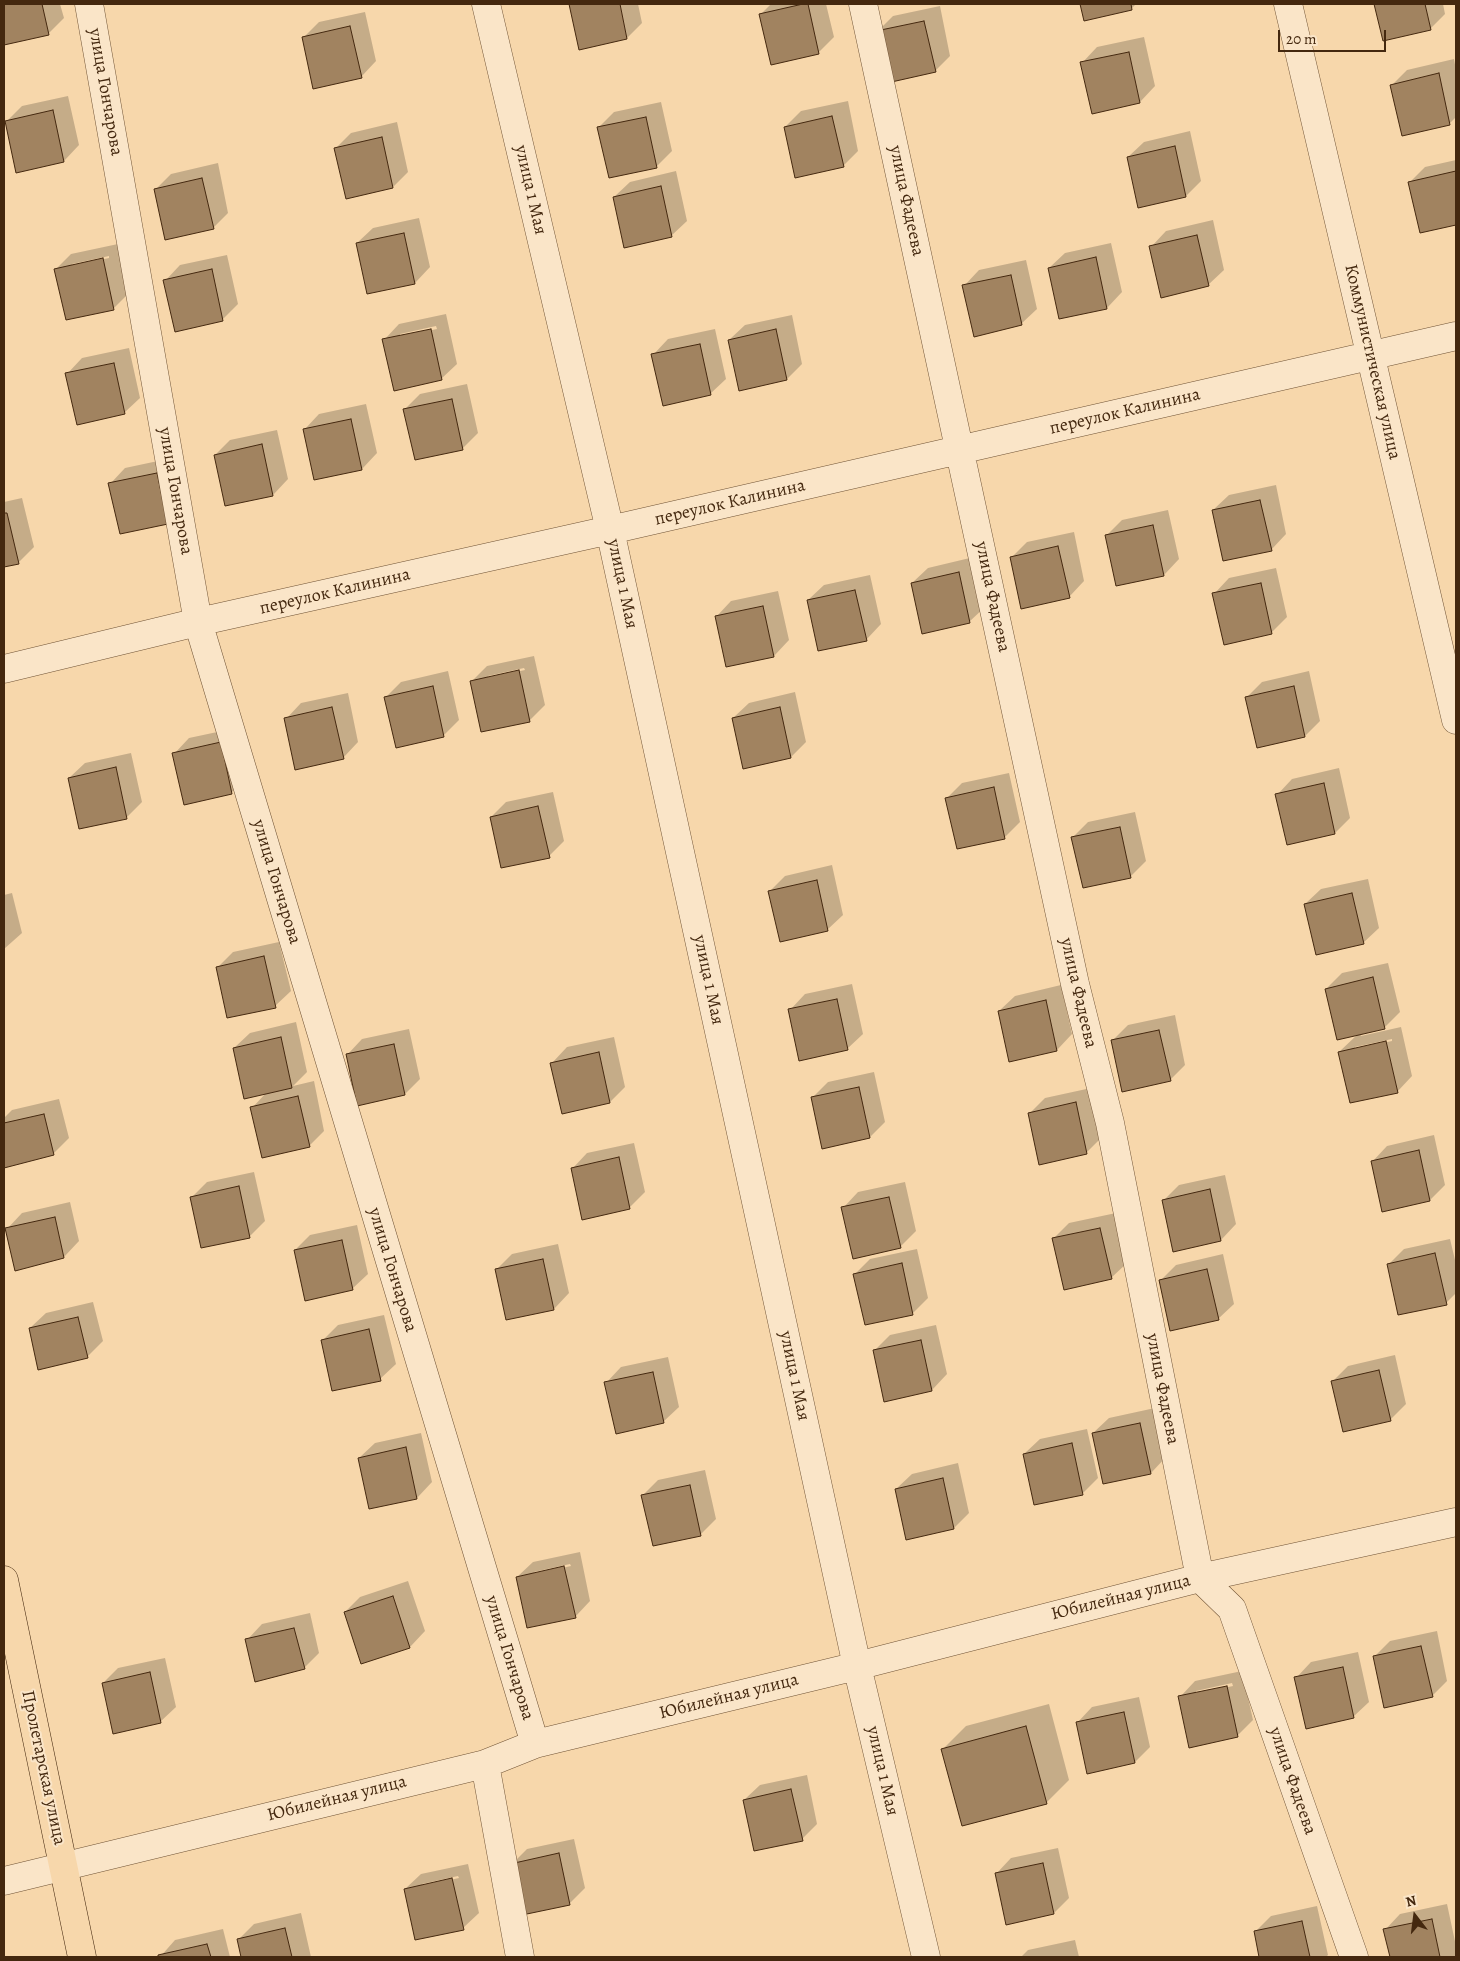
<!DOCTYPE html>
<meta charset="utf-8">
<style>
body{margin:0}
#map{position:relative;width:1460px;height:1961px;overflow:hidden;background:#f7d7ab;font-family:Alegreya,serif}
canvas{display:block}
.frame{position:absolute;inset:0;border:5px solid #44280f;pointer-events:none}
.north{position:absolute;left:1390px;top:1891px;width:50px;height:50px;-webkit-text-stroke:4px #fae5c8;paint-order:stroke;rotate:345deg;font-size:14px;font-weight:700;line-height:20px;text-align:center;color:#44280f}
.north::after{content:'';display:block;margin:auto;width:18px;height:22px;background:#44280f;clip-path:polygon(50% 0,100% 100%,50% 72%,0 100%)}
.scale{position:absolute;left:1278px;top:30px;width:108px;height:22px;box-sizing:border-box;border:2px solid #44280f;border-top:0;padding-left:6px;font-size:15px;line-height:18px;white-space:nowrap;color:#44280f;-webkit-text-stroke:4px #fae5c8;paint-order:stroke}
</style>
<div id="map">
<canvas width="1460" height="1961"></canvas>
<div class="frame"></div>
<div class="north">N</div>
<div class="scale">20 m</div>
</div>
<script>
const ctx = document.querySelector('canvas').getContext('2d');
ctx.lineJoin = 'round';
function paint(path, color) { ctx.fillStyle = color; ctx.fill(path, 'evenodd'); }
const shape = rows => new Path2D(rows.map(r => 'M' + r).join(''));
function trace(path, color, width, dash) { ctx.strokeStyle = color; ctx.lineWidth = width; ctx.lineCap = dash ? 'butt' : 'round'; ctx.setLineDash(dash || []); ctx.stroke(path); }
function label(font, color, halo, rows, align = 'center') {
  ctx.font = font + ' Alegreya,serif'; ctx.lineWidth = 4; ctx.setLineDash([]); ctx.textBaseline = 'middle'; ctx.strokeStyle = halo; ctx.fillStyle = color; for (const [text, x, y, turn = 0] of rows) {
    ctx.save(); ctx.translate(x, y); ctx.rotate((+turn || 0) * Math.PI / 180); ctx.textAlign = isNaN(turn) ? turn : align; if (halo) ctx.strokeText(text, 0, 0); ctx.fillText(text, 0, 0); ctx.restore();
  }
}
const shadow = shape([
 [4,4,60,4,64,18,48,34,4,44],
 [570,4,638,4,642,23,627,38,580,49],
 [771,4,826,4,834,37,818,53,761,14],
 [1081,4,1136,4,1131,9,1085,19],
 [1375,4,1443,4,1445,14,1430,29,1384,40],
 [940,6,950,56,935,71,877,32,893,16],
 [365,12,376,61,361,77,303,38,319,22],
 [1144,37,1155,86,1140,102,1082,63,1097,47],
 [1454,59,1456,70,1456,117,1449,124,1392,85,1407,70],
 [68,96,79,145,64,161,6,122,22,106],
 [848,101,858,151,843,166,785,127,801,111],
 [661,102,672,151,656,167,599,127,614,112],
 [397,122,408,172,393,187,335,149,351,133],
 [1190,131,1201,181,1186,196,1128,157,1144,142],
 [1456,160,1456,223,1421,232,1410,182,1425,167],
 [218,163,228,213,213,228,156,189,171,174],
 [676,171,687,221,671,236,614,197,630,182],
 [419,218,430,267,415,283,368,293,357,243,373,228],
 [1213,220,1224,270,1208,285,1151,247,1166,231],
 [1111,243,1122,292,1107,308,1060,318,1049,268,1065,253],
 [118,244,129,293,113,309,56,269,71,254],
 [109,256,109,258,72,266,72,264],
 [227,255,238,304,222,320,165,281,180,265],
 [1026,260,1037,309,1021,324,964,286,979,270],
 [446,314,457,364,441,379,384,340,399,324],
 [436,326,437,329,400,337,400,334],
 [792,315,802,364,787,379,729,340,745,325],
 [715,329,726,379,710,394,653,355,668,339],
 [129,348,140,398,124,413,67,374,82,358],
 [467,384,478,433,462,449,405,409,420,394],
 [366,404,377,453,362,469,304,430,319,414],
 [277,430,288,479,273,495,215,455,230,440],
 [172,458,183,507,110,484,125,468],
 [1276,485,1286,534,1271,550,1213,510,1229,495],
 [22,498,34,547,18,563,4,566,4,502],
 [1168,510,1179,559,1164,575,1106,536,1122,520],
 [1074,532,1084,581,1069,597,1011,558,1027,542],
 [974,557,985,607,969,622,912,583,928,568],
 [1276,568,1287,617,1271,633,1214,594,1229,578],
 [870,575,881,624,866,640,808,600,824,585],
 [778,591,789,640,774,656,716,617,731,601],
 [534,656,545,705,529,721,472,681,487,666],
 [524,668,525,670,488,678,488,676],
 [448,671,459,720,443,736,386,697,401,682],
 [1309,671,1320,721,1305,736,1247,697,1262,682],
 [795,692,806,742,791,757,733,718,749,703],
 [348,693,358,742,343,758,286,719,301,703],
 [236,728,247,777,231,793,174,754,189,738],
 [131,753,142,802,127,817,80,828,69,778,85,763],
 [1339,768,1350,818,1335,833,1277,795,1292,779],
 [1009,773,1020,822,1004,838,947,798,962,783],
 [553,792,564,841,549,856,491,817,506,802],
 [1135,812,1146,861,1130,877,1073,837,1088,822],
 [832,865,843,915,827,930,770,891,785,876],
 [1368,879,1379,928,1363,943,1305,904,1321,889],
 [12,893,22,933,4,949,4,895],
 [279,942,291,991,275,1006,218,967,233,952],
 [1388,963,1400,1012,1384,1028,1360,1033,1361,1036,1401,1027,1412,1076,1397,1092,1339,1052,1358,1034,1326,989,1342,973],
 [1392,1039,1392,1041,1355,1049,1355,1047],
 [852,984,863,1034,847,1049,790,1010,805,994],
 [1061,985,1072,1034,1057,1050,999,1011,1015,996],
 [1175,1015,1185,1065,1170,1080,1112,1041,1128,1025],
 [296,1022,307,1072,293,1086,314,1081,324,1131,309,1146,252,1108,266,1093,234,1048,250,1033],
 [409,1029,420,1079,405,1094,347,1055,362,1039],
 [614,1037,625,1087,610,1102,552,1063,567,1047],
 [874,1072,885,1122,870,1137,812,1098,828,1082],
 [1091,1088,1102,1137,1087,1152,1029,1114,1045,1098],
 [59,1099,69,1138,53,1154,5,1167,4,1118,12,1110],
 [1434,1135,1445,1185,1430,1200,1372,1162,1387,1146],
 [634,1143,645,1192,629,1208,572,1169,587,1153],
 [254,1172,265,1221,249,1237,192,1197,207,1182],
 [1225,1175,1236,1224,1221,1240,1163,1201,1179,1185],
 [905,1182,916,1231,900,1247,843,1208,858,1192],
 [70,1202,79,1241,64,1257,16,1269,7,1229,22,1213],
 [1116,1213,1127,1263,1111,1278,1053,1239,1069,1223],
 [357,1225,368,1274,352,1289,295,1250,310,1235],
 [1450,1239,1456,1264,1456,1293,1446,1303,1388,1265,1404,1249],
 [558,1244,569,1293,554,1309,507,1319,496,1270,512,1254],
 [917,1249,928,1298,912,1314,855,1274,870,1259],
 [1223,1254,1234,1304,1218,1319,1161,1280,1176,1265],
 [93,1302,103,1341,87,1357,30,1328,46,1313],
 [384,1315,396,1364,380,1379,323,1340,338,1325],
 [936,1325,947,1374,932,1390,874,1351,890,1335],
 [1395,1355,1406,1404,1390,1420,1333,1381,1348,1366],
 [668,1357,679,1407,663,1422,606,1383,621,1367],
 [1155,1408,1166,1457,1151,1473,1104,1483,1093,1433,1109,1418],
 [1087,1429,1098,1478,1082,1494,1024,1454,1040,1439],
 [421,1433,432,1482,417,1498,370,1508,359,1458,375,1443],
 [958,1463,969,1513,954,1528,896,1489,912,1474],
 [705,1470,716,1519,700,1535,643,1495,658,1480],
 [580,1552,590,1601,575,1617,517,1577,533,1562],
 [570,1564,571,1566,534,1574,534,1572],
 [408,1581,425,1631,410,1647,345,1612,360,1597],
 [310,1613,319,1653,304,1668,247,1640,262,1624],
 [1437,1631,1447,1681,1432,1696,1374,1657,1390,1641],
 [1358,1652,1369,1702,1353,1717,1296,1678,1311,1662],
 [165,1658,176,1707,160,1722,103,1683,118,1668],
 [1242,1671,1253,1720,1237,1736,1180,1697,1195,1681],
 [1232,1683,1233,1686,1196,1694,1196,1691],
 [1139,1697,1150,1747,1135,1762,1077,1723,1092,1707],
 [1049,1704,1069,1780,1046,1803,943,1749,966,1726],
 [807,1775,817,1824,802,1839,744,1800,760,1785],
 [574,1839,585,1888,569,1904,512,1864,527,1849],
 [1058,1848,1069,1898,1054,1913,996,1874,1011,1858],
 [468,1864,479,1913,463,1928,405,1889,421,1874],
 [458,1876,459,1878,422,1886,422,1884],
 [1447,1904,1456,1946,1456,1955,1454,1957,1391,1957,1385,1930,1400,1914],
 [1317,1906,1328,1955,1326,1957,1261,1957,1255,1932,1271,1916],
 [301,1913,311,1957,243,1957,239,1939,254,1924],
 [223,1929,230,1957,160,1957,175,1940],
 [1075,1940,1079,1957,1021,1957,1028,1950]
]);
const building = shape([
 [4,4,42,4,49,35,4,45,4,4],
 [569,4,620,4,627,39,579,50,569,4],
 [803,4,808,4,819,54,771,65,759,14,803,4],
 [1080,4,1131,4,1132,10,1084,21,1080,4],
 [1374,4,1425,4,1431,30,1383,41,1374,4],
 [924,21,936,72,887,83,876,31,924,21],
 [350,26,362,78,313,89,302,37,350,26],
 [1129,52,1140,103,1092,114,1080,62,1129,52],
 [1439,73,1450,125,1402,136,1390,85,1439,73],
 [53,110,64,162,16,173,5,121,53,110],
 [832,116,844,167,795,178,784,127,832,116],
 [646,117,657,168,609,178,597,127,646,117],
 [382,137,393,188,346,199,334,148,382,137],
 [1175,146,1186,197,1138,208,1127,157,1175,146],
 [1456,171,1456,225,1420,233,1408,182,1456,171],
 [202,178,214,229,165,240,154,189,202,178],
 [661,186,672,237,624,248,613,197,661,186],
 [404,233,415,284,367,294,356,243,404,233],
 [1197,235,1209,286,1161,298,1149,246,1197,235],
 [1096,257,1107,309,1059,319,1048,268,1096,257],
 [103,258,114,310,66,320,54,269,103,258],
 [212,269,223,321,175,332,163,280,212,269],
 [1011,275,1022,325,974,337,962,285,1011,275],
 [431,329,442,380,394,391,382,339,431,329],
 [776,329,787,380,739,391,728,340,776,329],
 [700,344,711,395,663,406,651,354,700,344],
 [114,363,125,414,77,425,65,373,114,363],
 [452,399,463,450,415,460,403,409,452,399],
 [351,419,362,470,314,480,303,429,351,419],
 [262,444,273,496,225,506,214,455,262,444],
 [157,473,168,524,120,534,108,483,157,473],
 [1260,500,1272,551,1223,561,1212,510,1260,500],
 [4,513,7,513,19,564,4,567,4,513],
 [1153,525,1164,576,1116,586,1105,535,1153,525],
 [1058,546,1070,598,1021,609,1010,557,1058,546],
 [959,572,970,623,922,634,911,583,959,572],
 [1261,583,1272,634,1224,645,1212,593,1261,583],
 [855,590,867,641,818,651,807,600,855,590],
 [763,606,774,657,726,667,715,616,763,606],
 [519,670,530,722,481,732,470,681,519,670],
 [433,686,444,737,396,748,384,697,433,686],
 [1294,686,1305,737,1257,748,1245,697,1294,686],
 [332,707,344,759,295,770,284,718,332,707],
 [780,707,791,758,743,769,732,718,780,707],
 [221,742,232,794,184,805,172,753,221,742],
 [116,767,127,819,79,829,68,778,116,767],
 [1324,783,1335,834,1287,845,1275,794,1324,783],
 [994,787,1005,839,957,849,945,798,994,787],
 [538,806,550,858,501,868,490,817,538,806],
 [1120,827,1131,878,1083,888,1071,837,1120,827],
 [817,880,828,931,780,942,768,891,817,880],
 [1352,893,1364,944,1316,955,1304,904,1352,893],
 [264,956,276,1008,227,1018,216,967,264,956],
 [1373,977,1385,1029,1337,1040,1325,989,1373,977],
 [837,999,848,1050,799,1061,788,1009,837,999],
 [1046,1000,1057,1051,1009,1062,998,1011,1046,1000],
 [1159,1030,1171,1081,1122,1092,1111,1040,1159,1030],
 [281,1037,292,1088,244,1099,233,1048,281,1037],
 [1386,1041,1398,1093,1350,1103,1338,1052,1386,1041],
 [394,1044,405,1095,357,1106,346,1054,394,1044],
 [599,1052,610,1103,562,1114,550,1063,599,1052],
 [859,1087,870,1138,822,1149,811,1097,859,1087],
 [298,1096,310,1147,262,1158,250,1107,298,1096],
 [1076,1102,1087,1154,1039,1165,1028,1113,1076,1102],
 [44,1114,54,1155,4,1168,4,1123,44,1114],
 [1419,1150,1430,1201,1382,1212,1371,1161,1419,1150],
 [619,1157,630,1209,582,1220,571,1168,619,1157],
 [239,1186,250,1238,201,1248,190,1197,239,1186],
 [1210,1189,1221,1241,1173,1252,1162,1200,1210,1189],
 [889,1197,901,1248,853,1259,841,1207,889,1197],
 [55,1217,64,1258,15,1271,5,1228,55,1217],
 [1100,1228,1112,1279,1064,1290,1052,1238,1100,1228],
 [342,1240,353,1290,305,1301,294,1250,342,1240],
 [1435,1253,1447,1305,1398,1315,1387,1264,1435,1253],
 [543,1259,554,1310,506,1320,495,1269,543,1259],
 [902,1263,913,1315,865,1325,853,1274,902,1263],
 [1207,1269,1219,1320,1170,1331,1159,1280,1207,1269],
 [78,1317,88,1358,38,1370,29,1328,78,1317],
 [369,1329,381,1381,332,1391,321,1340,369,1329],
 [921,1340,932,1391,884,1402,873,1350,921,1340],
 [1379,1370,1391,1421,1343,1432,1331,1381,1379,1370],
 [653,1372,664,1423,616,1434,604,1382,653,1372],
 [1140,1423,1151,1474,1103,1484,1092,1433,1140,1423],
 [1072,1443,1083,1495,1034,1505,1023,1454,1072,1443],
 [406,1447,417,1499,369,1509,358,1458,406,1447],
 [943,1478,954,1529,906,1540,895,1489,943,1478],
 [690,1485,701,1536,653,1546,641,1495,690,1485],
 [564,1566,576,1618,527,1628,516,1577,564,1566],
 [393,1596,410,1648,361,1664,344,1612,393,1596],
 [294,1628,305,1669,255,1682,245,1639,294,1628],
 [1421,1646,1433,1697,1384,1708,1373,1656,1421,1646],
 [1343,1667,1354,1718,1306,1729,1294,1677,1343,1667],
 [150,1672,161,1723,113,1734,102,1683,150,1672],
 [1227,1686,1238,1737,1189,1748,1178,1696,1227,1686],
 [1124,1712,1135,1763,1087,1774,1076,1722,1124,1712],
 [1026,1726,1047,1804,962,1826,941,1749,1026,1726],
 [791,1789,803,1841,754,1851,743,1800,791,1789],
 [559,1853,570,1905,522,1915,510,1864,559,1853],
 [1043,1863,1054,1914,1006,1925,995,1873,1043,1863],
 [452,1878,464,1930,415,1940,404,1889,452,1878],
 [1432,1919,1440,1957,1390,1957,1383,1929,1432,1919],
 [1302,1921,1310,1957,1259,1957,1254,1931,1302,1921],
 [285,1928,292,1957,241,1957,237,1939,285,1928],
 [207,1944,211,1957,158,1957,158,1955,207,1944]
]);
const minor = shape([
 [89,4,198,622,535,1744],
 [486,4,610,530,857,1666,926,1957],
 [863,4,1075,984,1110,1123,1200,1578,1232,1609,1354,1957],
 [1288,4,1456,720],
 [4,669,198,622,610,530,1456,336],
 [485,1764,520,1957],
 [4,1881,485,1764,535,1744,857,1666,1200,1578,1456,1522]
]);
const major = shape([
 [4,1580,82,1957]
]);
const streetNames = [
 ["улица Гончарова",105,92,80],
 ["улица 1 Мая",530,190,77],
 ["улица Фадеева",906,201,78],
 ["Коммунистическая улица",1372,362,77],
 ["переулок Калинина",1125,412,-13],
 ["улица Гончарова",175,491,80],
 ["переулок Калинина",730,503,-13],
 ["улица 1 Мая",622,584,78],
 ["переулок Калинина",335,592,-13],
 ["улица Фадеева",992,597,78],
 ["улица Гончарова",276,882,73],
 ["улица 1 Мая",708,980,78],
 ["улица Фадеева",1078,993,77],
 ["улица Гончарова",392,1270,73],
 ["улица 1 Мая",794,1376,78],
 ["улица Фадеева",1162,1389,79],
 ["Юбилейная улица",1121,1598,-14],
 ["улица Гончарова",509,1658,73],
 ["Юбилейная улица",729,1697,-14],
 ["Пролетарская улица",43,1768,78],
 ["улица 1 Мая",882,1771,77],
 ["улица Фадеева",1292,1781,71],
 ["Юбилейная улица",337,1799,-14]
];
paint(shadow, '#0003');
paint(building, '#a18360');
trace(building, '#44280f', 1);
trace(minor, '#715436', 29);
trace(major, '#44280f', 29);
trace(minor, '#fae5c8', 28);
trace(major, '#f7d7ab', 28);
label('18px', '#44280f', '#fae5c8', streetNames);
</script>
